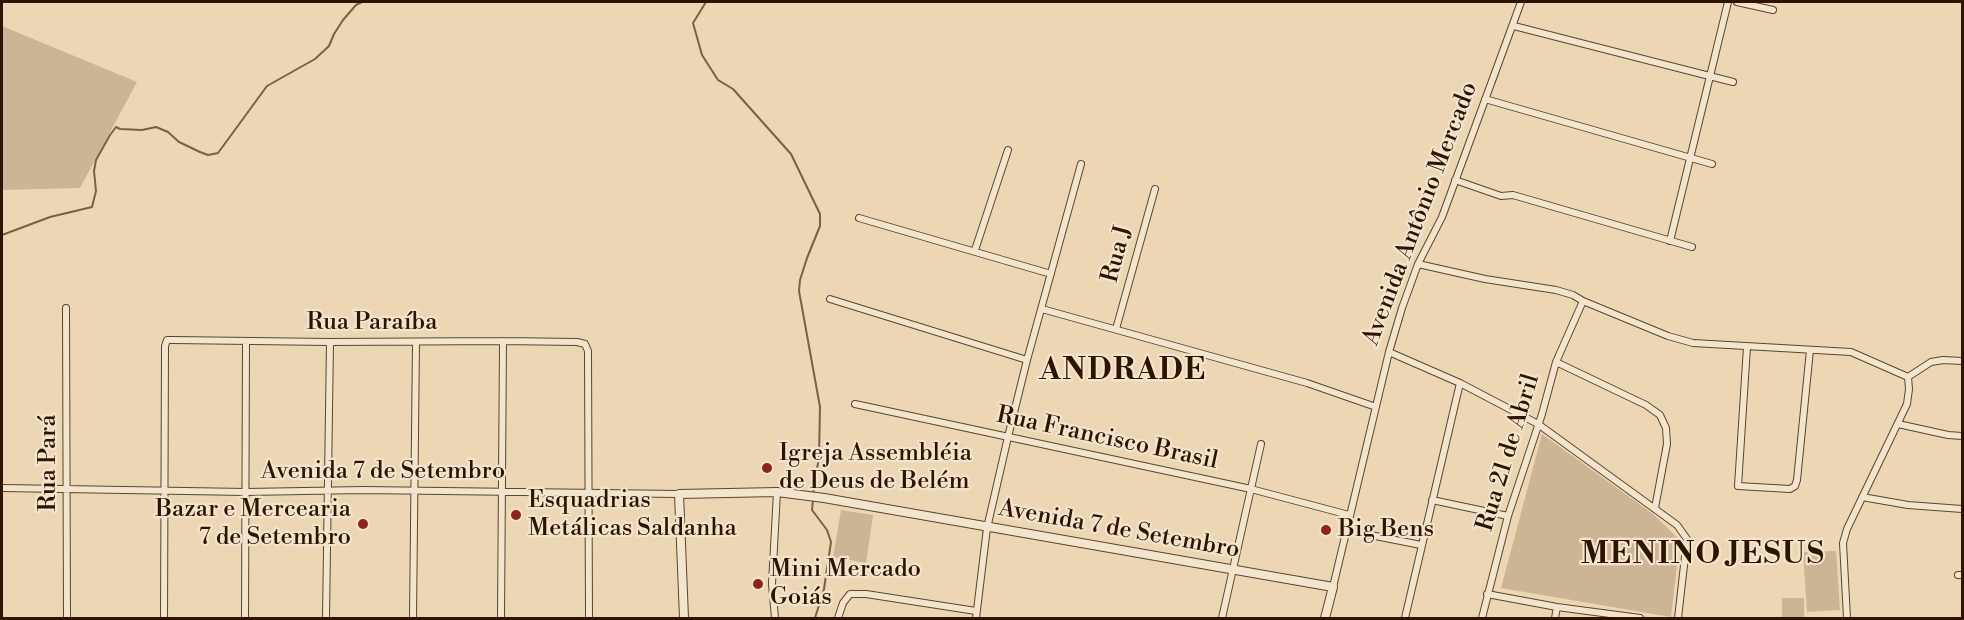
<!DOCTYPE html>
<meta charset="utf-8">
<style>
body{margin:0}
#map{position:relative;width:1964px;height:620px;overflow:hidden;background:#edd6b4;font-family:"Libre Bodoni",serif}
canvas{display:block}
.frame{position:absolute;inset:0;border:3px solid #2d1300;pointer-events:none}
</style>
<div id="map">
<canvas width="1964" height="620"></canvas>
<div class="frame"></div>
</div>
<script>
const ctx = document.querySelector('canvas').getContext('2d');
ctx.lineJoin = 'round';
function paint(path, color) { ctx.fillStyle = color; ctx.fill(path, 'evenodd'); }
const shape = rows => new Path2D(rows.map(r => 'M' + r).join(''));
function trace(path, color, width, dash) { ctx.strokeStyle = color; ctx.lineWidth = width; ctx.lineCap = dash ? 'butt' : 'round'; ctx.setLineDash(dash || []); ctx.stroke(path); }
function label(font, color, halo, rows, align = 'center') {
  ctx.font = font + ' "Libre Bodoni",serif'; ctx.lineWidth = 4.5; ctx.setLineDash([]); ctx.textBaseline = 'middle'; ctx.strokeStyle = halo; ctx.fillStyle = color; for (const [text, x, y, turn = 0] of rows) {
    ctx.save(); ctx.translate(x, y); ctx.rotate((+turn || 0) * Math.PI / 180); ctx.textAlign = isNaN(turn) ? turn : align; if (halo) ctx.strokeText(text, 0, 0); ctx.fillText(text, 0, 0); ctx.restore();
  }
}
const green = shape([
 [2,26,137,82,80,188,2,190],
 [1542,434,1653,514,1680,540,1671,617,1501,588],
 [841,510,873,515,866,563,833,557],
 [1836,551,1840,610,1807,612,1803,552],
 [1782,598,1804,598,1804,618,1782,618]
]);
const stream = shape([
 [706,2,693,23,702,55,718,80,733,89,791,154,820,214,820,226,807,258,800,280,799,291,820,407,819,457,813,494],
 [2,235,50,217,92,207,96,191,94,171,96,160,110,135,116,127,120,129,142,130,156,127,168,132,179,142,200,152,208,155,218,153,267,86,315,59,329,46,334,34,343,20,356,5,362,2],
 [813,500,812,510,827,530,831,542,824,589,815,618]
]);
const minor = shape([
 [1737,2,1773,10],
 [1514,26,1733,82],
 [1485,99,1712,164],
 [1455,180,1501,196,1513,195,1692,247],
 [859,218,1051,274],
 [1670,241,1728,2],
 [975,250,1008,150],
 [1418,264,1485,279,1556,290,1573,295,1583,301,1668,336,1693,343,1851,352,1908,377,1931,362,1943,360,1962,361],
 [830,299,1027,360],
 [66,308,67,618],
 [1042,309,1307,383,1376,407],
 [1116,329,1155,189],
 [1747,347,1738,486,1790,489,1795,486,1797,480,1810,350],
 [1389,352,1460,383,1538,424,1677,525,1687,539,1678,618],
 [1556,362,1646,405,1660,415,1666,428,1667,444,1655,508],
 [855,404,1251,489,1349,515],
 [1898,424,1948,435,1962,436],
 [2,488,246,492,363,490,679,494],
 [1862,497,1908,505,1962,509],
 [1432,500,1508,516],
 [1345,530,1421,545],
 [1958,575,1962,575],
 [1333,587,1389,352,1402,308,1418,264,1442,217,1521,2],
 [1487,594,1557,607,1640,618],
 [164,618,165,346,167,340,173,340,330,342,503,341,577,342,585,344,588,351,589,618],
 [245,618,246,341],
 [326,618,330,342],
 [413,618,416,342],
 [501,618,503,341],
 [775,618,772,584,777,492],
 [838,618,843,603,850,594,866,594,976,611],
 [976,618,987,528,1008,437,1027,360,1081,164],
 [1222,618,1261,444],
 [1405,618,1460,383],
 [1482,618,1508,516,1542,414,1556,362,1583,301],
 [1555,618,1557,607],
 [1847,618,1843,543,1847,529,1907,404,1909,389,1908,377]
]);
const tertiary = shape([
 [684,618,679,494,777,492,824,498,1333,587,1325,618]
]);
const markers = [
 [767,468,6,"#8f2418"],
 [516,515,6,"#8f2418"],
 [363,524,6,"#8f2418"],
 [1326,530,6,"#8f2418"],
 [758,584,6,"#8f2418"]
];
const streetNames = [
 ["Avenida Antônio Mercado",1421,214,-69],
 ["Rua J",1118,254,-75],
 ["Rua Paraíba",372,323],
 ["Rua Francisco Brasil",1107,439,12],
 ["Rua 21 de Abril",1509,453,-73],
 ["Rua Pará",49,463,-90],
 ["Avenida 7 de Setembro",383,472],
 ["Avenida 7 de Setembro",1119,530,10]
];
const poiNames = [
 ["Igreja Assembléia",779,454],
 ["de Deus de Belém",779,482],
 ["Esquadrias",528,501],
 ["Metálicas Saldanha",528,529],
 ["Bazar e Mercearia",351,510,"right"],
 ["7 de Setembro",351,538,"right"],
 ["Big Bens",1338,530],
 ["Mini Mercado",770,570],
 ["Goiás",770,598]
];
const districtNames = [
 ["ANDRADE",1123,372],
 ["MENINO JESUS",1703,556]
];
paint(green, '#ccb595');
trace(stream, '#796047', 2);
trace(minor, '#5d442d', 8);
trace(tertiary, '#5d442d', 10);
trace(minor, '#f3e4ce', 6);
trace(tertiary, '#f3e4ce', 8);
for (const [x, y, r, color] of markers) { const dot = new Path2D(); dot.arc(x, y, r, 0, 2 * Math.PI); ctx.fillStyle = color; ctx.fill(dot); trace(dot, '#f3e4ce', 2); }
label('24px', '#2d1300', '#f3e4ce', streetNames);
label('24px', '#2d1300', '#f3e4ce', poiNames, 'left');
ctx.letterSpacing = '1.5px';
label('bold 30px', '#2d1300', '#f3e4ce', districtNames);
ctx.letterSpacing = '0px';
</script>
